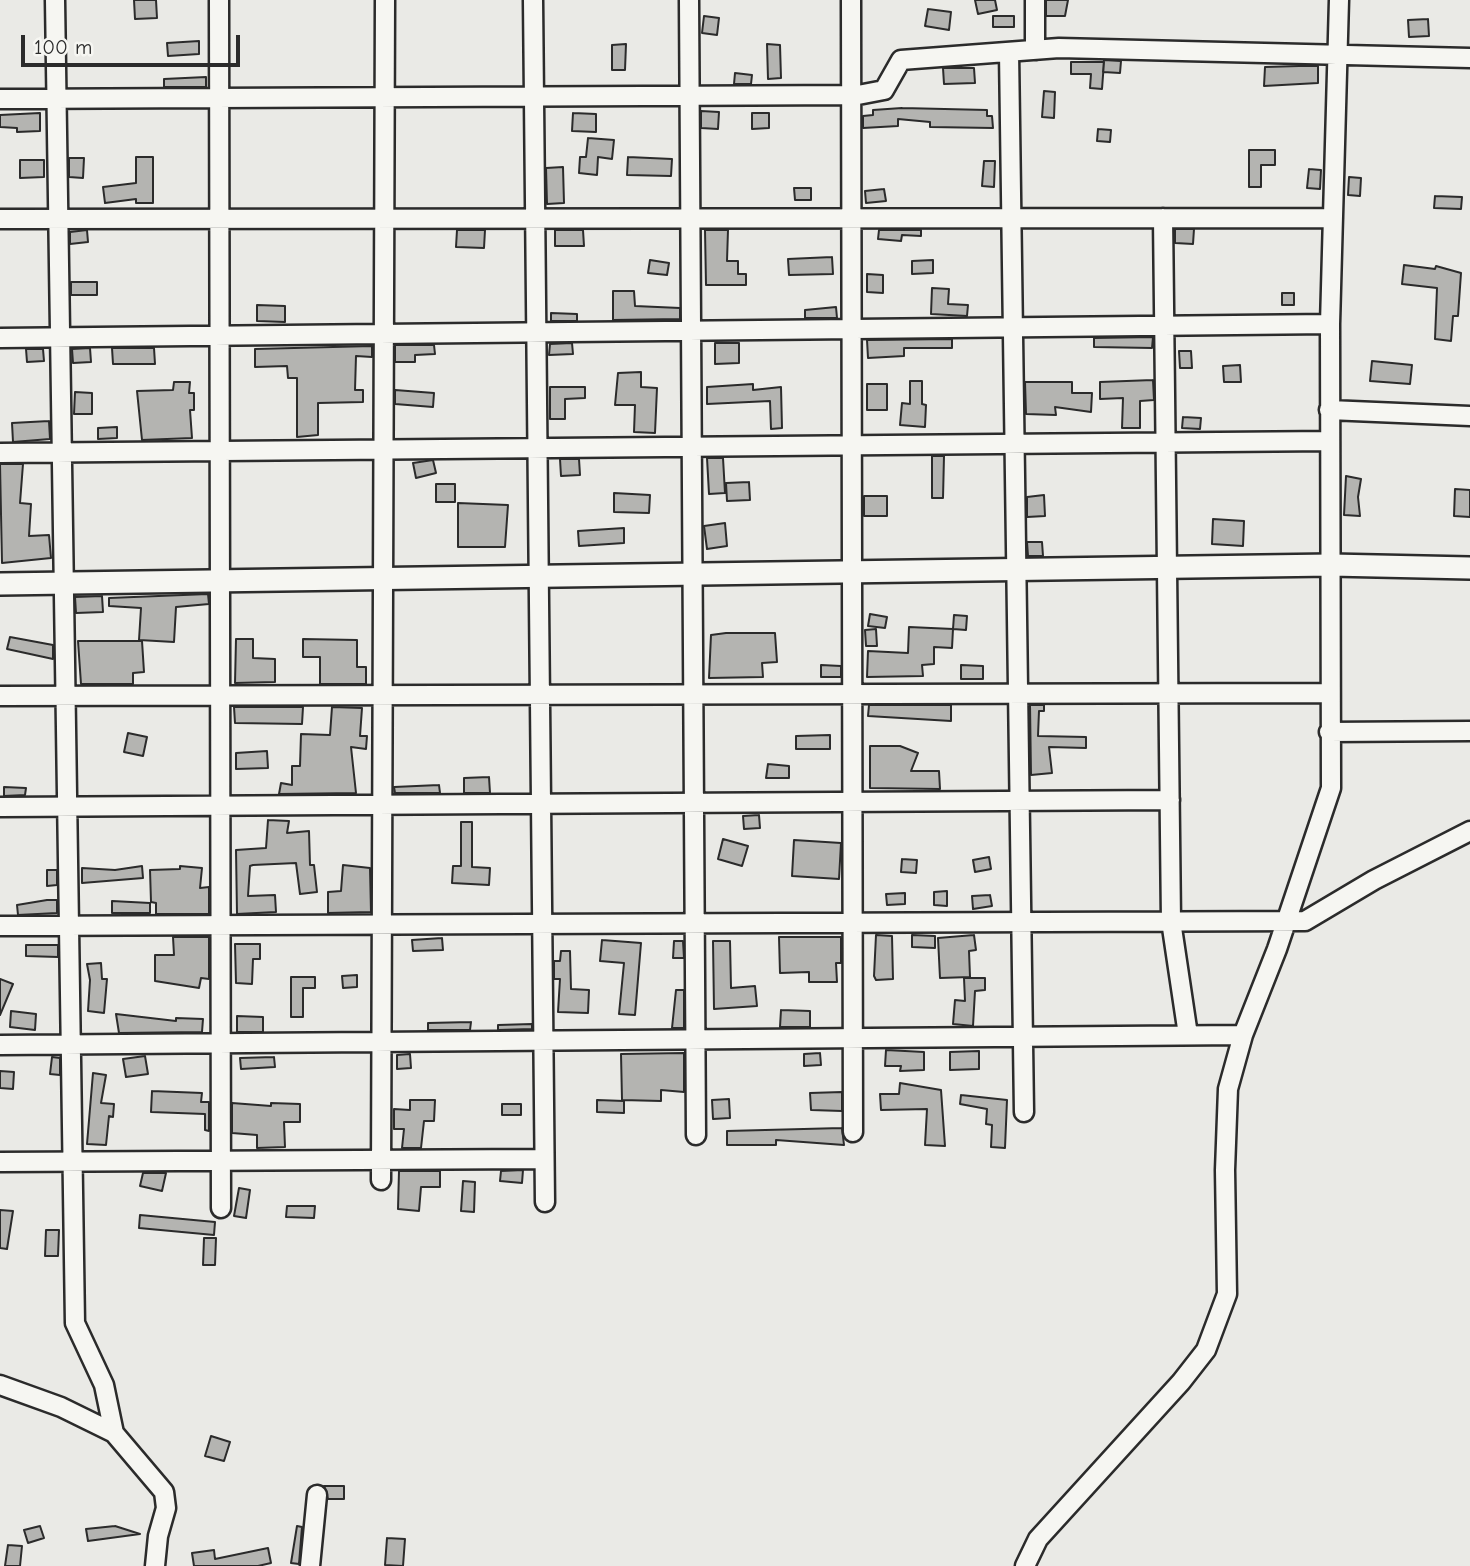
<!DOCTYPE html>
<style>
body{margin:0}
#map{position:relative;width:1470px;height:1566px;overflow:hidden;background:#eaeae6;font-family:"Comic Neue",sans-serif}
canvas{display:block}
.scale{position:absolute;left:21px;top:35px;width:219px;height:32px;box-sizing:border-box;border:4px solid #2b2b2b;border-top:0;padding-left:9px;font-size:21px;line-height:24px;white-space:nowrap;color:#2b2b2b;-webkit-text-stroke:5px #f6f6f2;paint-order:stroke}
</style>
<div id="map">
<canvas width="1470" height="1566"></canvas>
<div class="scale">100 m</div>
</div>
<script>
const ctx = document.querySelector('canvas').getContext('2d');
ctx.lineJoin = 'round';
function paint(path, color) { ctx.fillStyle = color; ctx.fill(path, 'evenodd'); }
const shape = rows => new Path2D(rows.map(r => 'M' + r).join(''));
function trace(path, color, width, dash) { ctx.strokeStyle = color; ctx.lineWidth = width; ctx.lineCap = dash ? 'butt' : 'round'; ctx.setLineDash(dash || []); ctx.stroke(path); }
const building = shape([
 [134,0,156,0,157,18,135,19,134,0],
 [975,0,995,0,997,10,978,14,975,0],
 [1046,0,1068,0,1065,16,1046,16,1046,0],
 [928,9,951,12,949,30,925,26,928,9],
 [704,16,719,18,717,35,702,33,704,16],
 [993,16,1014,16,1014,27,993,27,993,16],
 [1428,19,1429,36,1409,37,1408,20,1428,19],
 [199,41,199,54,168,56,167,43,199,41],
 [626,44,625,70,612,70,612,45,626,44],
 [767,44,780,45,781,78,768,79,767,44],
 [1104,60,1121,61,1120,73,1103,72,1104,60],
 [1071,62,1104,62,1102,89,1090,88,1091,74,1071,74,1071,62],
 [1299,66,1318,66,1318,83,1264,86,1265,67,1299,66],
 [943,68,974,68,975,83,944,84,943,68],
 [735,73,752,75,751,84,734,84,735,73],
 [206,77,206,87,164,87,164,79,206,77],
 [1044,91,1055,92,1054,118,1042,117,1044,91],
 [902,108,987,110,987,116,992,116,993,128,930,127,930,122,898,119,898,126,863,128,863,116,873,115,873,110,902,108],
 [701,111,719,112,718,129,701,128,701,111],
 [40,113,40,131,17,132,17,128,0,127,0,115,40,113],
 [573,113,596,114,596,132,572,131,573,113],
 [752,113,769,113,769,128,752,129,752,113],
 [1098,129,1111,130,1110,142,1097,141,1098,129],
 [588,138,614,140,612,159,598,157,597,175,579,173,580,157,586,157,588,138],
 [1249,150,1275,150,1275,165,1261,165,1261,187,1249,187,1249,150],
 [136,157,153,157,153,203,136,203,136,199,105,203,103,187,136,183,136,157],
 [628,157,672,159,671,176,627,175,628,157],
 [69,158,84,158,83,178,69,177,69,158],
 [20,160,44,160,44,177,20,178,20,160],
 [984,161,995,161,994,187,982,186,984,161],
 [563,167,564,203,547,204,546,168,563,167],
 [1309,169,1321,170,1320,189,1307,188,1309,169],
 [1349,177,1361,178,1360,196,1348,195,1349,177],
 [794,188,811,188,811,200,795,200,794,188],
 [884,189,886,201,866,203,865,191,884,189],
 [1435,196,1462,197,1461,209,1434,208,1435,196],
 [1175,229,1194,229,1193,244,1175,243,1175,229],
 [87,230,88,242,70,244,70,232,87,230],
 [457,230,485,230,484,248,456,247,457,230],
 [555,230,583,230,584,246,555,246,555,230],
 [705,230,728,230,727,261,738,261,738,274,746,274,746,285,706,285,705,230],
 [879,230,921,230,921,236,902,235,901,241,878,239,879,230],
 [832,257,833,274,789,275,788,259,832,257],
 [650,260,669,263,667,275,648,273,650,260],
 [933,260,933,273,912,274,912,261,933,260],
 [1404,265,1435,269,1436,266,1461,273,1458,316,1453,316,1451,341,1435,339,1437,288,1402,284,1404,265],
 [867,274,883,275,883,293,867,292,867,274],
 [71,282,97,282,97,295,71,295,71,282],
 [932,288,949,289,948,304,968,305,967,316,931,314,932,288],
 [613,291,634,291,635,306,680,308,680,319,613,320,613,291],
 [1282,293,1294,293,1294,305,1282,305,1282,293],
 [257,305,285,306,285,322,257,321,257,305],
 [836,307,837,318,805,318,805,310,836,307],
 [551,313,577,314,577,321,551,321,551,313],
 [1153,337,1152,348,1094,347,1094,338,1153,337],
 [952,339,952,348,904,348,904,356,868,358,867,340,952,339],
 [572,343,573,354,549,355,550,344,572,343],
 [715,343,739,343,739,363,715,364,715,343],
 [395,345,434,345,435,354,415,355,415,362,395,362,395,345],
 [372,346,372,357,356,356,355,390,363,390,363,402,318,403,318,435,297,437,297,378,288,378,287,366,255,367,255,349,372,346],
 [90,348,91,362,73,363,72,349,90,348],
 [112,348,154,348,155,364,113,364,112,348],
 [26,349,43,349,44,361,27,362,26,349],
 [1179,351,1191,351,1192,368,1180,368,1179,351],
 [1372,361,1412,365,1410,384,1370,381,1372,361],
 [1240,365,1241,382,1224,382,1223,366,1240,365],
 [641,372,641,387,657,388,655,433,634,432,635,405,615,405,618,373,641,372],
 [1153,380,1154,400,1140,401,1140,428,1122,428,1123,398,1100,399,1100,382,1153,380],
 [910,381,922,381,922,404,926,405,925,427,900,425,902,403,910,404,910,381],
 [174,382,190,382,189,393,194,393,194,410,190,410,192,438,142,440,137,391,173,390,174,382],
 [1025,382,1072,382,1072,393,1092,393,1091,412,1055,407,1056,415,1026,414,1025,382],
 [753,384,753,390,781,387,782,428,771,429,770,401,707,404,707,387,753,384],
 [867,384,887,384,887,410,867,410,867,384],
 [550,387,585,387,585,398,565,399,565,419,550,419,550,387],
 [395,390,434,393,433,407,395,404,395,390],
 [75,392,92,393,92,414,74,414,75,392],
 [1183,417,1201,418,1200,429,1182,428,1183,417],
 [49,421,50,439,13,442,12,423,49,421],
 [117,427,117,438,98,439,98,428,117,427],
 [932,456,944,456,943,498,932,498,932,456],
 [707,458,723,458,725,493,709,494,707,458],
 [560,459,579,459,580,475,561,476,560,459],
 [433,460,436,473,416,478,413,463,433,460],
 [0,464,23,464,20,503,31,504,29,536,49,535,51,558,2,563,0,464],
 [1346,476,1361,479,1358,497,1360,516,1344,515,1346,476],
 [749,482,750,500,727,501,726,483,749,482],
 [436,484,455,484,455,502,436,502,436,484],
 [1455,489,1470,490,1470,517,1454,516,1455,489],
 [614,493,650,495,649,513,614,512,614,493],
 [1044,495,1045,516,1027,517,1027,497,1044,495],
 [864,496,887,496,887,516,864,516,864,496],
 [458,503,508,505,505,547,458,547,458,503],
 [1213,519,1244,521,1243,546,1212,544,1213,519],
 [725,523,727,546,707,549,704,526,725,523],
 [624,528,624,543,579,546,578,531,624,528],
 [1027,542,1042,542,1043,556,1028,556,1027,542],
 [208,594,209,604,176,607,174,642,139,640,141,608,109,606,109,598,208,594],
 [102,596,103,612,76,613,75,597,102,596],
 [870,614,887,617,885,628,868,626,870,614],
 [954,615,967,616,966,630,953,629,954,615],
 [909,627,953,629,952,648,934,647,934,664,922,665,923,676,867,677,868,651,908,653,909,627],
 [876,629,877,646,866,646,865,630,876,629],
 [726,633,775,633,777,662,762,663,763,677,709,678,711,635,726,633],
 [10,637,53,645,53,659,7,649,10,637],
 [236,639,253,639,253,658,275,659,275,682,235,683,236,639],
 [303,639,357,640,357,667,366,667,366,684,320,684,320,657,303,657,303,639],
 [78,641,142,641,144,672,133,673,133,684,81,684,78,641],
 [821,665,841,666,841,677,821,677,821,665],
 [961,665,983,666,983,679,961,679,961,665],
 [869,705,951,705,951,721,868,716,869,705],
 [1030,705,1044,705,1044,711,1039,711,1038,736,1086,737,1086,748,1049,747,1052,773,1031,775,1030,705],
 [234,707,303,707,302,724,235,723,234,707],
 [332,707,362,708,360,736,367,736,366,749,351,747,356,793,279,794,281,783,292,785,292,766,300,766,301,734,330,735,332,707],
 [128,733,147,737,143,756,124,752,128,733],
 [830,735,830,749,796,749,796,736,830,735],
 [870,746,900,746,918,753,911,771,939,771,940,789,870,788,870,746],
 [267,751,268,768,236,769,236,753,267,751],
 [768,764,789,766,789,778,766,778,768,764],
 [489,777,490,793,464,793,464,778,489,777],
 [439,785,440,793,395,793,394,787,439,785],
 [4,787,26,788,25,795,4,796,4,787],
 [759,815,760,828,744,829,743,816,759,815],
 [268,820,289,821,287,833,309,831,310,865,314,865,317,892,300,894,296,863,253,865,250,866,248,896,275,895,276,912,237,914,236,850,266,848,268,820],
 [461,822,472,822,472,867,490,868,489,885,452,883,453,866,461,866,461,822],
 [723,839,748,846,742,866,718,859,723,839],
 [794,840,841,843,839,879,792,876,794,840],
 [989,857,991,869,975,872,973,860,989,857],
 [902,859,917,860,916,873,901,872,902,859],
 [343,865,370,868,371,912,328,913,328,892,341,891,343,865],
 [142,866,143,878,82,883,82,868,115,870,142,866],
 [180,866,202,868,200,888,209,887,209,914,156,914,156,903,151,902,150,870,180,869,180,866],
 [47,870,57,870,57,885,47,886,47,870],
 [947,891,947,906,934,905,934,892,947,891],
 [905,893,905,904,887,905,886,894,905,893],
 [990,895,992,906,973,909,972,896,990,895],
 [47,900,57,900,57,913,18,915,17,905,47,900],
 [112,901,150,903,150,913,112,913,112,901],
 [876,935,892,936,893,979,876,980,874,976,876,935],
 [912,935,935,936,935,948,912,947,912,935],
 [974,935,976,950,969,951,970,977,940,978,938,938,974,935],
 [173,937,209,937,209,979,201,978,199,988,155,981,155,955,174,955,173,937],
 [779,937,841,937,841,963,836,963,837,982,809,982,809,972,780,973,779,937],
 [442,938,443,950,413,951,412,940,442,938],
 [602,940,641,943,635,1015,619,1014,624,963,600,961,602,940],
 [674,941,683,941,684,958,673,958,674,941],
 [713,941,730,941,731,988,755,986,757,1006,714,1009,713,941],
 [235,944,260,944,260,959,253,959,252,984,236,983,235,944],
 [26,945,58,945,58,957,26,956,26,945],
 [561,951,570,951,571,989,589,990,588,1013,558,1012,560,979,554,979,554,961,560,961,561,951],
 [101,963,102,979,107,979,104,1013,88,1011,90,980,87,964,101,963],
 [357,975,357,987,343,988,342,976,357,975],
 [291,977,315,977,315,988,303,988,303,1017,291,1017,291,977],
 [964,978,985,978,985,990,975,991,973,1026,953,1024,955,1000,965,1001,964,978],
 [0,979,13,984,0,1015,0,979],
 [676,990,684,990,684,1028,672,1028,676,990],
 [781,1010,810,1011,810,1027,780,1027,781,1010],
 [11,1011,36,1014,35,1030,10,1027,11,1011],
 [116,1014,176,1021,176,1018,203,1019,202,1032,119,1033,116,1014],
 [237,1016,263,1017,263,1032,237,1032,237,1016],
 [471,1022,470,1030,428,1030,428,1023,471,1022],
 [532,1024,532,1029,498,1030,498,1025,532,1024],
 [886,1050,924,1052,924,1070,900,1071,901,1066,885,1066,886,1050],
 [979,1051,979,1069,950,1070,950,1052,979,1051],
 [684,1053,684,1092,661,1090,661,1101,622,1100,621,1054,684,1053],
 [820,1053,821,1065,804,1066,804,1054,820,1053],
 [410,1054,411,1068,397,1069,397,1055,410,1054],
 [145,1056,148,1074,126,1077,123,1059,145,1056],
 [52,1057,60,1058,60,1075,50,1074,52,1057],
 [274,1057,275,1067,241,1069,240,1058,274,1057],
 [0,1071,14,1072,13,1089,0,1088,0,1071],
 [93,1073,106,1075,101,1103,114,1104,113,1117,109,1116,106,1145,87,1144,93,1073],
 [900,1083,941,1090,945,1146,925,1145,927,1109,881,1110,880,1094,899,1094,900,1083],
 [152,1091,202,1093,201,1102,209,1102,209,1131,205,1130,205,1114,151,1112,152,1091],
 [842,1092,842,1111,811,1110,810,1093,842,1092],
 [961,1095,1007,1100,1005,1148,991,1147,992,1125,986,1124,987,1109,960,1104,961,1095],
 [729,1099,730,1118,713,1119,712,1100,729,1099],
 [410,1100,435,1100,434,1121,424,1121,421,1148,402,1148,404,1129,394,1129,394,1109,410,1110,410,1100],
 [597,1100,624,1101,624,1113,597,1112,597,1100],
 [232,1103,271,1106,271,1103,300,1104,300,1122,284,1122,285,1147,257,1148,257,1135,232,1133,232,1103],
 [502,1104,521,1104,521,1115,502,1115,502,1104],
 [842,1128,844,1145,776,1140,776,1145,727,1145,727,1131,842,1128],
 [523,1170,522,1183,500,1181,501,1171,523,1170],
 [399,1171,440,1171,440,1187,421,1187,419,1211,398,1209,399,1171],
 [143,1173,166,1173,162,1191,140,1186,143,1173],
 [463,1181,475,1182,474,1212,461,1211,463,1181],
 [239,1188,250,1190,246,1218,234,1216,239,1188],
 [287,1206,315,1206,314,1218,286,1217,287,1206],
 [0,1210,13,1211,7,1249,0,1248,0,1210],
 [140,1215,215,1222,214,1235,139,1228,140,1215],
 [46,1230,59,1230,58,1256,45,1256,46,1230],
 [204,1238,216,1238,215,1265,203,1265,204,1238],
 [211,1436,230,1442,224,1461,205,1456,211,1436],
 [324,1486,344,1486,344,1499,328,1499,324,1486],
 [40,1526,44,1538,28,1543,24,1530,40,1526],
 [115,1526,140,1534,88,1541,86,1529,115,1526],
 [297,1526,302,1527,299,1564,291,1563,297,1526],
 [387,1538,405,1539,403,1566,385,1565,387,1538],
 [8,1545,22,1546,20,1566,5,1566,8,1545],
 [268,1548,271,1563,258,1566,194,1566,192,1553,214,1550,215,1559,268,1548]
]);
const minor = shape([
 [55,0,75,1323,104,1385,114,1433],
 [219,0,221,1208],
 [533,0,545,1202],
 [689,0,696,1135],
 [851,0,853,1132],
 [1035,50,1035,0],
 [1009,52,1024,1112],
 [0,99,858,95,884,90,901,60,1059,48,1470,58],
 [1163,218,1171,921,1188,1035],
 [0,219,1333,218],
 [0,338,1330,324],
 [1329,410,1470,416],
 [0,453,1330,441],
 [0,696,1329,693],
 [1329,732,1470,731],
 [0,807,1170,800],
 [0,926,1305,921,1374,880,1470,831],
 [0,1045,1243,1035],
 [0,1162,537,1159],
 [381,1180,385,0],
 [0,1385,61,1407,114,1433,164,1492,166,1508,158,1536,155,1566],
 [310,1566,317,1495],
 [1025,1566,1038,1539,1181,1382,1206,1350,1227,1294,1225,1170,1228,1089,1243,1035,1277,949,1331,788,1330,324,1339,0]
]);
const tertiary = shape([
 [0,584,1331,565,1470,568]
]);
paint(building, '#b4b4b1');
trace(building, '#2b2b2b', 2);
trace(minor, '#2b2b2b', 23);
trace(tertiary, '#2b2b2b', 26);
trace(minor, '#f6f6f2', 18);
trace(tertiary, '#f6f6f2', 21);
</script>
